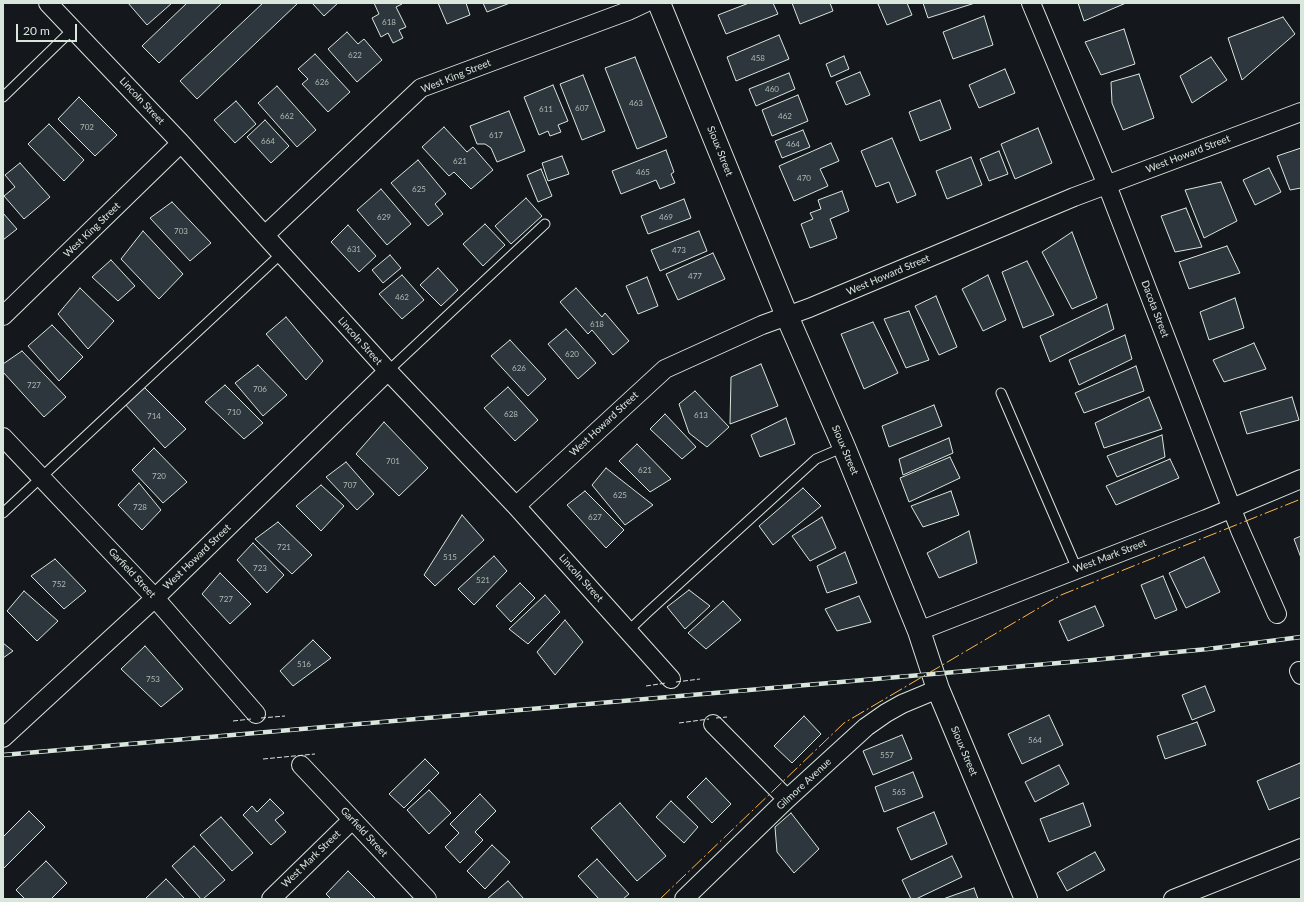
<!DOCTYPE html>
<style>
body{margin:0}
#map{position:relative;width:1304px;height:902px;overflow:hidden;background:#14181c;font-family:Lato,sans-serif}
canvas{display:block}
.frame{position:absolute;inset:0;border:4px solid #d8e6dc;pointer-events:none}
.scale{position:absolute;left:16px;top:24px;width:61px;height:18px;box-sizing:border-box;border:2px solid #d8e6dc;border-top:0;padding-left:5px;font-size:12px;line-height:14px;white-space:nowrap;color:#d8e6dc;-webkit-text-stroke:3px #14181c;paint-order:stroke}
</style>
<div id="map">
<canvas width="1304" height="902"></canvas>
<div class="frame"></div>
<div class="scale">20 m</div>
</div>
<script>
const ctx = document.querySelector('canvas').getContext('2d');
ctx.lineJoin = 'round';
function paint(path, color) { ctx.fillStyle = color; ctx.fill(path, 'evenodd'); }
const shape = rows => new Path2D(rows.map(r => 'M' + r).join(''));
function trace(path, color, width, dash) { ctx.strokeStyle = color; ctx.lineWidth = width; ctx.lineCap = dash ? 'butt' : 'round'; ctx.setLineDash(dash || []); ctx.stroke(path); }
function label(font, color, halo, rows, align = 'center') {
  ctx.font = font + ' Lato,sans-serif'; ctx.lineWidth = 3; ctx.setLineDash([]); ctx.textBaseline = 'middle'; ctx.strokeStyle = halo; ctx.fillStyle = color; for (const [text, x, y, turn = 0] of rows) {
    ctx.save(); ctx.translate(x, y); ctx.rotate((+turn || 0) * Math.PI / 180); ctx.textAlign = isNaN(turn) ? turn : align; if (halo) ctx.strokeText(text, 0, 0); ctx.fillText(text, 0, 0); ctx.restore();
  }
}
const building = shape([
 [128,3,172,3,147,25,128,3],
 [187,3,222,3,159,63,142,46,187,3],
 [263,3,298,3,197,99,180,81,263,3],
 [312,3,338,3,324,16,312,3],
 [374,3,401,3,402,4,396,7,406,27,399,30,403,38,393,43,388,33,381,37,372,18,379,14,374,3],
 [438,3,466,3,470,15,447,24,438,3],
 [483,3,510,3,487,12,483,3],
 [749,3,773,3,778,14,726,34,718,15,749,3],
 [792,3,830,3,833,11,800,24,792,3],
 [881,3,907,3,912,15,887,25,878,4,881,3],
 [923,3,975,3,928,18,923,3],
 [1078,3,1126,3,1084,21,1078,3],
 [984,16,993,45,953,59,943,32,984,16],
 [1283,17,1295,34,1242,80,1228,38,1283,17],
 [1124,29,1135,64,1101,75,1085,42,1124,29],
 [347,32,358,44,364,39,382,60,357,82,328,49,347,32],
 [779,35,789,59,736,81,727,57,779,35],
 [315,54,350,92,328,112,302,84,308,79,298,69,315,54],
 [844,56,849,69,831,77,826,64,844,56],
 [635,57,667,137,637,149,605,68,635,57],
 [1211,57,1227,80,1192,103,1180,76,1211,57],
 [1005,69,1015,93,979,108,969,85,1005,69],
 [860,72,870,95,846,105,836,82,860,72],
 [789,73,795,89,756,106,749,89,789,73],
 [1139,74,1154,118,1123,130,1112,103,1111,82,1139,74],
 [583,75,605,131,582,140,560,84,583,75],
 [553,85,568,121,558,125,561,132,550,136,548,131,539,135,524,97,553,85],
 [277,86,316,130,297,147,258,103,277,86],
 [798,95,808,121,772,136,762,110,798,95],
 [79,97,117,135,95,156,58,119,79,97],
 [940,100,951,129,920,141,909,112,940,100],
 [236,101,256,124,235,143,214,120,236,101],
 [509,111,525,151,497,162,491,148,485,144,477,144,470,126,509,111],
 [265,120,289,146,271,163,247,137,265,120],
 [49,124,84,160,64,181,28,144,49,124],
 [444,127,467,152,473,147,493,170,471,189,454,172,449,176,422,147,444,127],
 [1038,128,1052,163,1015,179,1001,144,1038,128],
 [803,130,810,147,782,158,775,141,803,130],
 [892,138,916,195,897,203,889,182,876,187,861,151,892,138],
 [831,143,839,161,820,169,828,186,794,201,779,166,831,143],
 [1301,148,1301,188,1290,190,1277,156,1301,148],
 [666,150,674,172,671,174,675,183,660,189,656,180,621,194,612,171,666,150],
 [999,151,1008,174,989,181,980,159,999,151],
 [562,156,569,174,548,181,542,163,562,156],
 [971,157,982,185,947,199,936,171,971,157],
 [418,160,446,194,435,204,443,214,428,226,391,183,418,160],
 [20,163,50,197,24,219,4,196,15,187,5,175,20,163],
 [1269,168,1281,192,1255,205,1243,180,1269,168],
 [541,169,552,196,538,202,527,175,541,169],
 [1221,182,1237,221,1204,238,1185,190,1221,182],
 [381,189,411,224,387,245,357,210,381,189],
 [842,191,849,211,830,219,837,238,810,248,801,224,813,219,810,213,821,209,818,200,842,191],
 [526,198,542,216,511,244,495,226,526,198],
 [684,199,691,218,648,234,641,216,684,199],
 [172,202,211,243,190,261,150,218,172,202],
 [1186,208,1202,247,1175,252,1161,216,1186,208],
 [3,213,17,229,3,240,3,213],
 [485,224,505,245,483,266,463,244,485,224],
 [348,225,376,256,359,272,331,242,348,225],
 [143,231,183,274,159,299,121,259,143,231],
 [699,231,707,251,660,271,651,250,699,231],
 [1072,232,1097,298,1072,309,1042,252,1072,232],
 [1227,246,1240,273,1189,289,1179,262,1227,246],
 [713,253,725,279,678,300,666,274,713,253],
 [390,255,401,268,383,283,372,270,390,255],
 [111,260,135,286,118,301,92,277,111,260],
 [1027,261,1054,315,1023,328,1002,272,1027,261],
 [438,268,458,290,441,306,420,285,438,268],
 [402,275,424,300,402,319,379,294,402,275],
 [988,275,1006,320,983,331,962,289,988,275],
 [647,277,658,306,638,314,626,286,647,277],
 [80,288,114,321,88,349,58,314,80,288],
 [576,288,602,317,605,313,629,341,613,355,592,330,588,334,560,302,576,288],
 [936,296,957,347,939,355,915,306,936,296],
 [1235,298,1244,328,1209,340,1200,312,1235,298],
 [1107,304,1114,329,1050,362,1040,336,1107,304],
 [909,311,929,360,906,368,884,319,909,311],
 [286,317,323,361,306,380,266,334,286,317],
 [873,322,898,373,864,389,841,334,873,322],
 [52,325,83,357,59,381,28,346,52,325],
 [566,329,596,363,578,379,548,344,566,329],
 [1125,335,1132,359,1079,385,1069,360,1125,335],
 [510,340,546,379,528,396,491,356,510,340],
 [1254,343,1266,369,1224,382,1213,360,1254,343],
 [22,351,66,397,44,417,3,372,3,364,22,351],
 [761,364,778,406,730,424,731,377,761,364],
 [258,365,287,395,263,416,235,383,258,365],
 [1136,366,1144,391,1084,413,1075,393,1136,366],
 [225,385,263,423,244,439,205,402,225,385],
 [144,387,186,429,165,448,124,403,144,387],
 [508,387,538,420,515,441,484,408,508,387],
 [695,391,729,427,707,447,689,433,679,404,695,391],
 [1149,397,1162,429,1104,448,1095,423,1149,397],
 [1292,397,1299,420,1247,434,1240,412,1292,397],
 [934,405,942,426,889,447,882,426,934,405],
 [665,414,696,447,682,459,650,429,665,414],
 [786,418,795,444,760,457,751,435,786,418],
 [384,422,428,468,399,496,356,454,384,422],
 [1162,435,1165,457,1117,477,1107,456,1162,435],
 [949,438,953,453,903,475,899,459,949,438],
 [637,444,671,479,650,492,619,461,637,444],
 [154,448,187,482,163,503,132,470,154,448],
 [950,457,960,478,909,502,900,478,950,457],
 [1170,459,1179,478,1116,505,1106,486,1170,459],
 [346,462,374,494,357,510,326,477,346,462],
 [606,468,653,505,625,525,592,485,606,468],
 [139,483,161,510,142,530,118,505,139,483],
 [321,485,344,506,321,531,296,506,321,485],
 [803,488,821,506,773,545,759,526,803,488],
 [585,491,624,530,606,548,567,505,585,491],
 [951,491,959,515,923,527,911,506,951,491],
 [462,515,484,540,435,586,424,575,462,515],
 [822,517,836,548,810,561,792,536,822,517],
 [278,522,312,555,292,574,255,539,278,522],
 [969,531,977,563,939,578,927,553,969,531],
 [1301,536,1301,558,1294,539,1301,536],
 [253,543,284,575,267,593,237,560,253,543],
 [845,552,857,583,827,593,817,566,845,552],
 [494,556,507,571,474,605,458,589,494,556],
 [1204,557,1220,592,1186,608,1169,573,1204,557],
 [55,559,86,591,64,609,31,576,55,559],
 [220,573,251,604,230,624,202,594,220,573],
 [1163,576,1177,610,1155,619,1141,585,1163,576],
 [520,583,535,598,511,622,496,606,520,583],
 [689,590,710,606,685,629,667,607,689,590],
 [24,591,58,621,37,641,7,611,24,591],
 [545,595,560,612,528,644,509,629,545,595],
 [859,596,871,622,837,631,825,609,859,596],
 [723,601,741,620,706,649,688,633,723,601],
 [1095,606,1104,626,1068,641,1059,621,1095,606],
 [565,620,583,642,555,675,537,652,565,620],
 [313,640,331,658,293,686,280,671,313,640],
 [3,643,13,651,3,658,3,643],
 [145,646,183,689,161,707,121,669,145,646],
 [1205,686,1215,711,1192,720,1182,695,1205,686],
 [1049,715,1063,745,1022,764,1008,734,1049,715],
 [804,716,821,734,792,763,774,746,804,716],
 [1197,722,1206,745,1165,759,1157,736,1197,722],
 [902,735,912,759,873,775,863,751,902,735],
 [425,759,439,773,404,808,389,794,425,759],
 [1300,763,1301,766,1301,797,1269,810,1257,781,1300,763],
 [1059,765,1069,784,1035,802,1025,782,1059,765],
 [913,772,923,797,884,812,875,787,913,772],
 [706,778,731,804,712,823,687,797,706,778],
 [429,790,451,813,429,834,407,810,429,790],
 [480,794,496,811,475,832,483,840,460,863,445,847,459,833,450,824,480,794],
 [270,799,284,813,275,820,286,832,271,845,243,815,252,806,257,812,270,799],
 [671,801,698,827,684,843,656,817,671,801],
 [620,803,666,856,637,881,591,828,620,803],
 [1083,803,1091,826,1049,842,1040,819,1083,803],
 [29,811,45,827,3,869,3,837,29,811],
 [934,812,947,844,911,860,897,828,934,812],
 [791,813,819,849,794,873,777,852,775,827,791,813],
 [221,817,253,853,232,871,200,835,221,817],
 [492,845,510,862,485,889,467,871,492,845],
 [194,846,225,880,203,899,201,899,172,866,194,846],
 [1095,852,1105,870,1067,891,1057,873,1095,852],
 [952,856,962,877,916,899,911,899,902,880,952,856],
 [597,859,629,894,623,899,599,899,578,876,597,859],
 [46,861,67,883,51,899,25,899,16,890,46,861],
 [348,871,376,899,331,899,326,894,348,871],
 [166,879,185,899,145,899,166,879],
 [508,881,524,899,487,899,508,881],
 [974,888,978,899,943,899,974,888]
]);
const service = shape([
 [3,97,73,29],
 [388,371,545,224],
 [1001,393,1077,569],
 [3,513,282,253],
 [628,631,648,612,816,459,844,447]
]);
const minor = shape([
 [48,3,181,143,388,371,516,506,671,679],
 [1031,3,1107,185,1240,530,1277,614],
 [265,235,421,88,628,11,645,3],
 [3,316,181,143],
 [3,437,155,598,256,714],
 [516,506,665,369,762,325,809,308,1074,197,1301,112],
 [919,631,1206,519,1301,479],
 [1299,671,1301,675],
 [713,724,787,799],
 [3,738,155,598,388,371],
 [301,765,427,899],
 [271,899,352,820],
 [684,899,787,799,866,727,886,713,902,704,938,689],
 [1173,899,1301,848]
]);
const tertiary = shape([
 [659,3,787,316,844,447,919,631,938,689,1026,899]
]);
const rail = shape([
 [3,755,1093,660,1208,649,1301,637]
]);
const fence = shape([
 [676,682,700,679],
 [646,686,666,683],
 [261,718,285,716],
 [716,718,727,717],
 [233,721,251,719],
 [679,723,709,719],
 [263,759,315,754]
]);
const power = shape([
 [660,899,844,723,1061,595,1301,499]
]);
const numberNames = [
 ["618",389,22],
 ["622",355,55],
 ["458",758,58],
 ["626",322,82],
 ["460",772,89],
 ["463",636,103],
 ["607",582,108],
 ["611",546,109],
 ["662",287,116],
 ["462",785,116],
 ["702",87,127],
 ["617",496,135],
 ["664",268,141],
 ["464",793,144],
 ["621",460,161],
 ["465",643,172],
 ["470",804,178],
 ["625",419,189],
 ["629",384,217],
 ["469",666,217],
 ["703",181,231],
 ["631",354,249],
 ["473",679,250],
 ["477",695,276],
 ["462",402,297],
 ["618",597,324],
 ["620",572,354],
 ["626",519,368],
 ["727",34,385],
 ["706",260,389],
 ["710",234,412],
 ["628",511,414],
 ["613",701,415],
 ["714",154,416],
 ["701",393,461],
 ["621",645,470],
 ["720",159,476],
 ["707",350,485],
 ["625",620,495],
 ["728",140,507],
 ["627",595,517],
 ["721",284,547],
 ["515",450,557],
 ["723",260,568],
 ["521",483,580],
 ["752",59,584],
 ["727",226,599],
 ["516",304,664],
 ["753",153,679],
 ["564",1035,740],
 ["557",887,755],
 ["565",899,792]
];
const streetNames = [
 ["West King Street",456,76,-22],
 ["Lincoln Street",142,101,47],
 ["Sioux Street",720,151,68],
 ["West Howard Street",1188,154,-21],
 ["West King Street",92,230,-44],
 ["West Howard Street",888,275,-23],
 ["Dacota Street",1155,309,69],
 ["Lincoln Street",360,341,48],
 ["West Howard Street",604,424,-43],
 ["Sioux Street",845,450,67],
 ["West Mark Street",1110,556,-21],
 ["West Howard Street",197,557,-44],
 ["Garfield Street",132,573,47],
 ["Lincoln Street",581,578,48],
 ["Sioux Street",964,751,67],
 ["Gilmore Avenue",804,784,-43],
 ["Garfield Street",364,832,47],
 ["West Mark Street",311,859,-44]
];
paint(building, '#2c363c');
trace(building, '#d8e6dc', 1);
trace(service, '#d8e6dc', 11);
trace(minor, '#d8e6dc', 20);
trace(tertiary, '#d8e6dc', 24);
trace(service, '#14181c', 9);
trace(minor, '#14181c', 18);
trace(tertiary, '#14181c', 22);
trace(rail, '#d8e6dc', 4.5);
trace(rail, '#14181c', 3, [9]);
trace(fence, '#d8e6dc', 1, [5, 2]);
trace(power, '#ffb74d', 1, [14, 3, 2, 3]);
label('8px', '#adbab4', null, numberNames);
label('10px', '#d8e6dc', '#14181c', streetNames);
</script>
